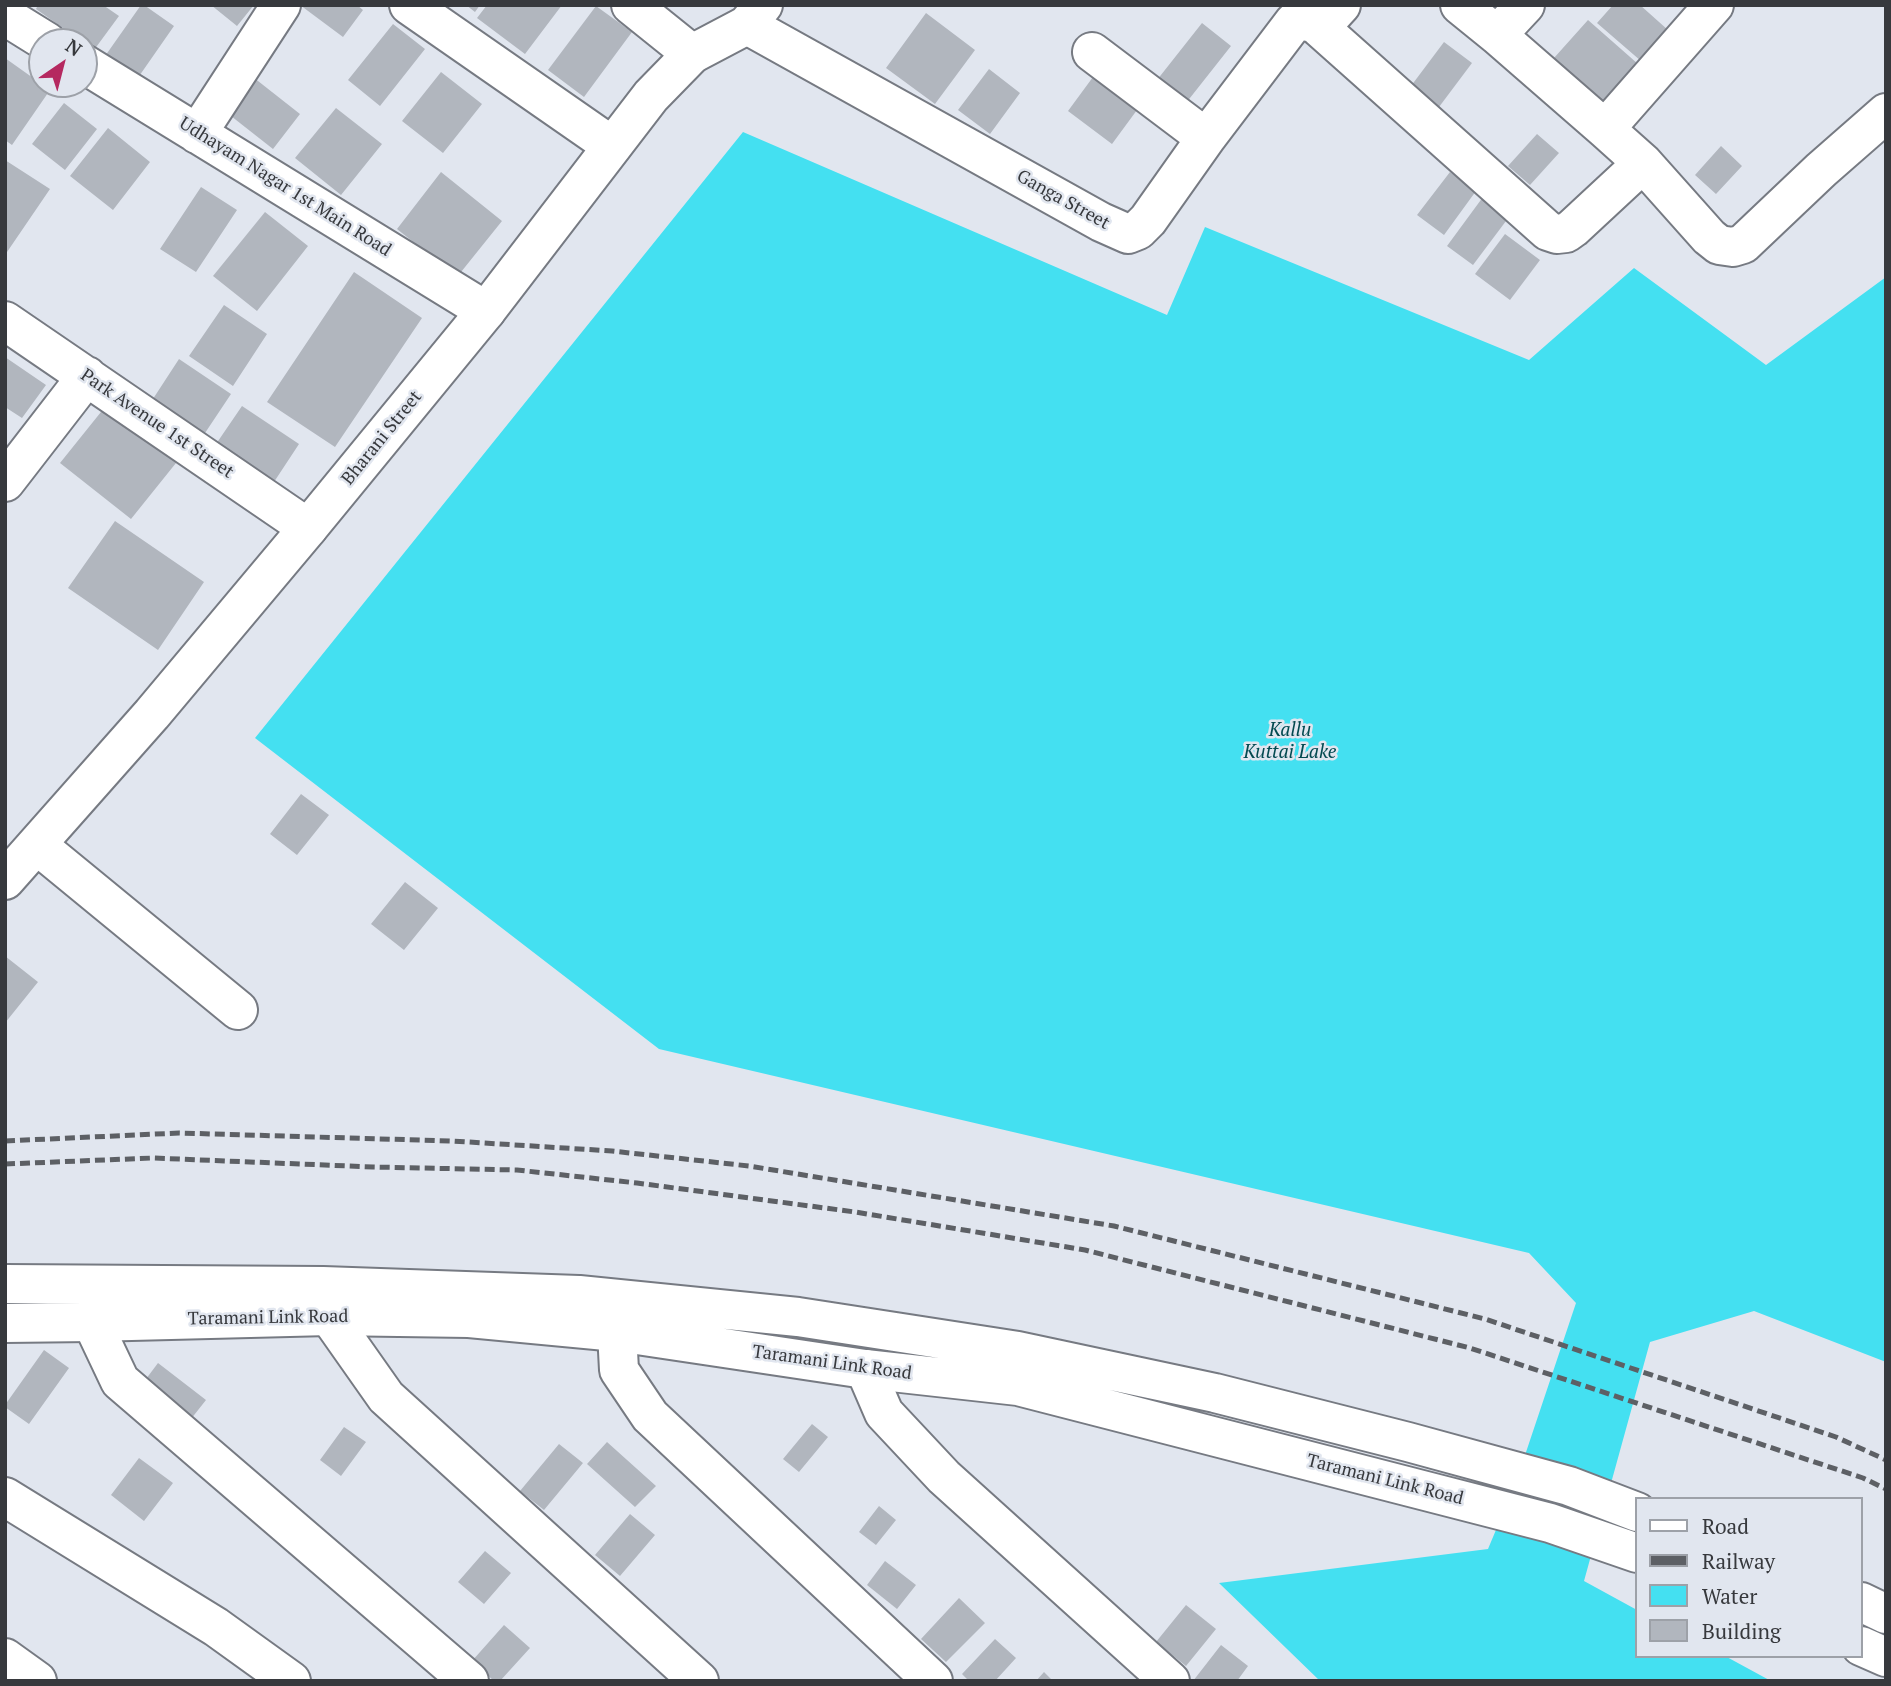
<!DOCTYPE html>
<style>
body{margin:0}
#map{position:relative;width:1891px;height:1686px;overflow:hidden;background:#e1e6ef;font-family:"PT Serif",serif}
canvas{display:block}
.frame{position:absolute;inset:0;border:7px solid #37393d;pointer-events:none}
.legend{position:absolute;left:1635px;top:1497px;width:228px;height:161px;box-sizing:border-box;background:#e1e6ef;border:2px solid #9da1a8;margin:0;padding:9px 12px;list-style:none;font-size:21px;color:#37393d}
.legend li{display:flex;align-items:center;gap:14px;height:35px}
.legend b{width:35px;border:2px solid #9da1a8}
.north{position:absolute;left:28px;top:28px;width:70px;height:70px;box-sizing:border-box;background:#e1e6ef;border:2px solid #9da1a8;border-radius:50%;rotate:35deg;font-size:19px;font-weight:700;line-height:28px;text-align:center;color:#37393d}
.north::after{content:'';display:block;margin:auto;width:24px;height:32px;background:#b52960;clip-path:polygon(50% 0,100% 100%,50% 72%,0 100%)}
</style>
<div id="map">
<canvas width="1891" height="1686"></canvas>
<div class="frame"></div>
<ul class="legend">
<li><b style="height:9px;background:#fff"></b>Road</li>
<li><b style="height:9px;background:#5d6065"></b>Railway</li>
<li><b style="height:19px;background:#44e0f1"></b>Water</li>
<li><b style="height:19px;background:#b1b6be"></b>Building</li>
</ul>
<div class="north">N</div>
</div>
<script>
const ctx = document.querySelector('canvas').getContext('2d');
ctx.lineJoin = 'round';
function paint(path, color) { ctx.fillStyle = color; ctx.fill(path, 'evenodd'); }
const shape = rows => new Path2D(rows.map(r => 'M' + r).join(''));
function trace(path, color, width, dash) { ctx.strokeStyle = color; ctx.lineWidth = width; ctx.lineCap = dash ? 'butt' : 'round'; ctx.setLineDash(dash || []); ctx.stroke(path); }
function label(font, color, halo, rows, align = 'center') {
  ctx.font = font + ' "PT Serif",serif'; ctx.lineWidth = 5; ctx.setLineDash([]); ctx.textBaseline = 'middle'; ctx.strokeStyle = halo; ctx.fillStyle = color; for (const [text, x, y, turn = 0] of rows) {
    ctx.save(); ctx.translate(x, y); ctx.rotate((+turn || 0) * Math.PI / 180); ctx.textAlign = isNaN(turn) ? turn : align; if (halo) ctx.strokeText(text, 0, 0); ctx.fillText(text, 0, 0); ctx.restore();
  }
}
const water = shape([
 [743,132,1167,315,1205,227,1529,360,1634,268,1766,365,1886,277,1886,1362,1754,1311,1650,1342,1584,1581,1637,1610,1637,1656,1725,1656,1771,1681,1320,1681,1219,1583,1488,1549,1516,1482,1576,1303,1529,1253,659,1049,255,738]
]);
const building = shape([
 [38,5,103,5,119,16,94,50,36,9],
 [141,5,144,5,174,26,135,82,103,59],
 [211,5,254,5,237,26],
 [300,5,357,5,363,10,343,37],
 [466,5,480,5,475,12],
 [487,5,562,5,525,54,477,18],
 [1613,5,1640,5,1668,30,1641,61,1597,23],
 [596,6,632,32,584,97,548,70],
 [926,13,975,50,935,104,886,68],
 [1588,20,1646,71,1612,109,1554,58],
 [1202,23,1231,46,1186,103,1157,80],
 [393,24,425,49,380,106,348,80],
 [1444,42,1472,63,1436,111,1408,90],
 [5,58,50,90,12,145,5,140],
 [989,69,1020,93,990,134,958,110],
 [244,70,300,114,273,149,217,105],
 [441,72,482,104,443,153,402,121],
 [1093,77,1137,110,1112,144,1068,111],
 [64,103,97,129,65,170,32,144],
 [336,108,382,144,341,195,295,158],
 [108,128,150,162,113,210,70,176],
 [1537,134,1559,153,1530,185,1508,166],
 [1721,146,1742,166,1716,194,1695,175],
 [5,160,50,189,5,255],
 [441,172,502,221,457,277,397,229],
 [1450,172,1476,191,1444,235,1417,215],
 [201,187,237,210,196,272,160,249],
 [1483,197,1509,217,1473,265,1447,246],
 [265,212,308,246,257,311,213,276],
 [1505,234,1540,260,1510,300,1475,274],
 [354,272,422,318,335,447,267,402],
 [224,305,267,334,233,386,189,356],
 [5,357,46,385,22,418,5,407],
 [179,359,231,394,201,439,149,405],
 [109,402,180,458,131,519,60,463],
 [242,406,299,444,272,485,214,447],
 [115,521,204,582,158,650,68,588],
 [301,794,329,815,297,855,270,834],
 [405,882,438,908,404,950,371,924],
 [5,956,38,982,5,1023],
 [44,1350,69,1368,29,1424,5,1407,5,1405],
 [158,1363,206,1400,187,1424,140,1387],
 [812,1424,828,1437,799,1472,783,1459],
 [344,1427,366,1442,341,1476,320,1460],
 [607,1442,656,1486,635,1507,587,1464],
 [559,1444,583,1463,544,1510,520,1491],
 [139,1458,173,1483,144,1521,111,1495],
 [879,1506,896,1520,876,1545,859,1532],
 [630,1514,655,1535,620,1576,595,1555],
 [485,1551,511,1573,484,1604,458,1582],
 [885,1561,916,1585,897,1609,867,1585],
 [959,1598,985,1623,946,1662,921,1639],
 [1186,1605,1216,1629,1186,1666,1156,1642],
 [504,1625,530,1648,500,1681,494,1681,472,1661],
 [995,1639,1016,1658,995,1681,969,1681,962,1674],
 [1221,1645,1248,1666,1237,1681,1193,1681],
 [1044,1672,1053,1681,1036,1681]
]);
const minor = shape([
 [409,5,612,146],
 [631,5,692,54],
 [1460,5,1497,35,1605,129,1643,163,1709,237,1719,245,1733,247,1743,244,1821,170,1886,113],
 [5,16,47,42],
 [747,25,1101,222,1128,234,1138,230,1148,220,1206,138,1294,22,1304,21,1314,23,1320,28,1341,5],
 [1320,28,1548,231,1557,234,1566,233,1573,228,1643,163],
 [1497,35,1525,5],
 [1092,52,1206,138],
 [84,64,486,311],
 [1605,129,1714,5],
 [197,134,281,5],
 [5,321,308,528],
 [5,482,87,376],
 [37,845,238,1010],
 [329,1316,386,1397,699,1681],
 [92,1322,120,1381,469,1681],
 [617,1332,619,1370,650,1416,933,1681],
 [865,1369,884,1413,944,1477,1170,1681],
 [5,1497,216,1627,291,1681],
 [5,1658,37,1681]
]);
const tertiary = shape([
 [5,880,152,714,308,528,486,311,651,96,692,54,747,25,763,5],
 [5,1284,323,1286,579,1295,798,1317,1018,1351,1215,1393,1408,1442,1569,1486,1637,1512],
 [5,1323,92,1322,329,1316,469,1318,617,1332,865,1369,1018,1386,1550,1523,1637,1553],
 [1861,1602,1886,1614],
 [1861,1646,1886,1657]
]);
const rail = shape([
 [5,1141,179,1133,452,1141,612,1151,749,1166,1114,1226,1485,1319,1836,1437,1886,1460],
 [5,1164,153,1158,373,1167,517,1170,637,1183,855,1212,1085,1250,1470,1348,1863,1478,1886,1489]
]);
const streetNames = [
 ["Udhayam Nagar 1st Main Road",285,187,32],
 ["Ganga Street",1063,200,29],
 ["Park Avenue 1st Street",157,424,34],
 ["Bharani Street",382,438,-51],
 ["Taramani Link Road",268,1318,-1],
 ["Taramani Link Road",832,1363,8],
 ["Taramani Link Road",1385,1480,14]
];
const waterNames = [
 ["Kallu",1290,731],
 ["Kuttai Lake",1290,753]
];
paint(water, '#44e0f1');
paint(building, '#b1b6be');
trace(minor, '#767a82', 42);
trace(tertiary, '#767a82', 42);
trace(minor, '#fff', 38);
trace(tertiary, '#fff', 38);
trace(rail, '#5d6065', 5, [10, 5]);
label('18px', '#37393d', '#e1e6ef', streetNames);
label('italic 19px', '#034a51', '#e1e6ef', waterNames);
</script>
